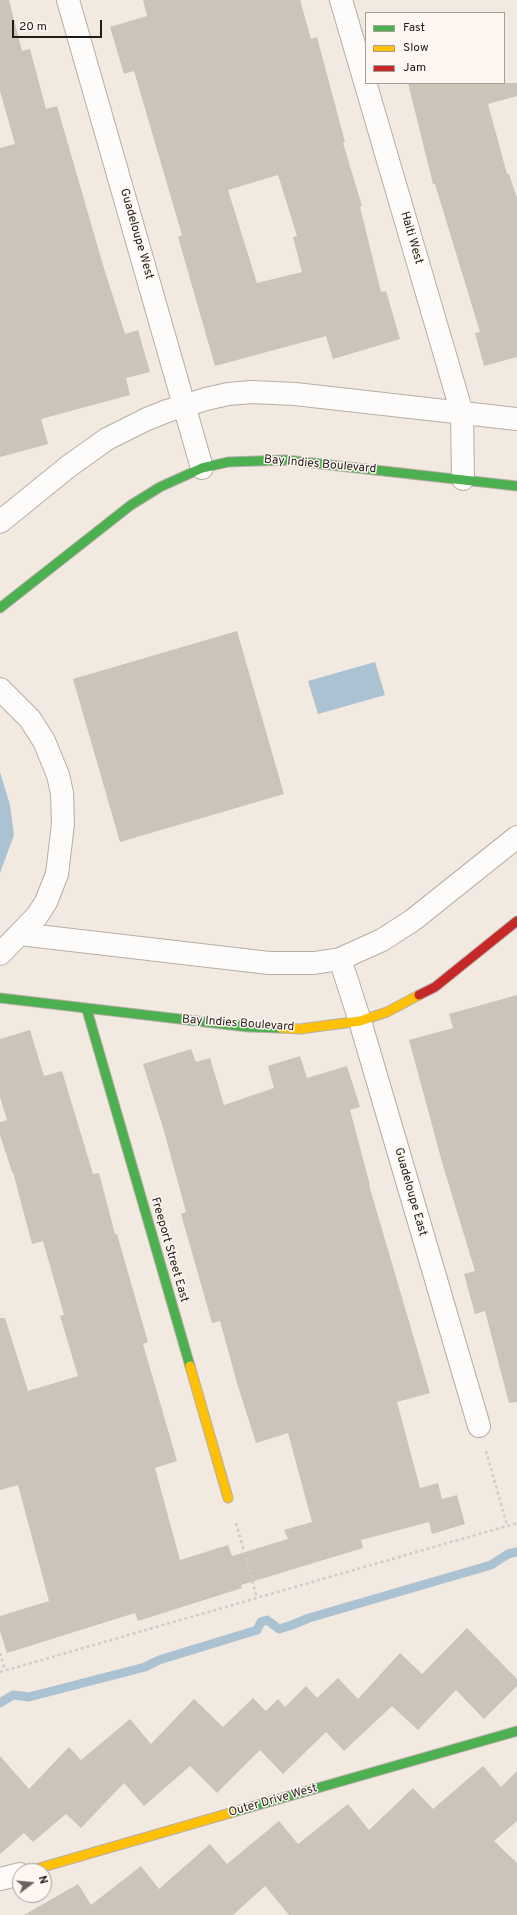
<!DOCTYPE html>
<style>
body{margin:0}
#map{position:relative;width:517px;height:1915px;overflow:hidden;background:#f2e9e0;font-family:Overpass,sans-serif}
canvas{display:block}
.legend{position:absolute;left:365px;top:12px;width:140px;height:72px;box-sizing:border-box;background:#fef7f1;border:1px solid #a69f99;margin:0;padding:5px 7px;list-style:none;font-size:12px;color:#221c16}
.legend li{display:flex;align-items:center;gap:8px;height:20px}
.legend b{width:20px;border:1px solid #a69f99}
.north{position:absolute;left:12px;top:1863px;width:40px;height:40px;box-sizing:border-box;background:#fef7f1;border:1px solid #a69f99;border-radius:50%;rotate:74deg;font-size:11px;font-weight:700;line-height:16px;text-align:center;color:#221c16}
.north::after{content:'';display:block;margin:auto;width:14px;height:18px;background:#6b645d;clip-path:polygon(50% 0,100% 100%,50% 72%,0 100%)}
.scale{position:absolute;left:12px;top:20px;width:90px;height:18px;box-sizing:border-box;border:2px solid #221c16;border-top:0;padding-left:5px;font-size:12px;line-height:14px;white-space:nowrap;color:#221c16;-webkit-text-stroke:3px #fef7f1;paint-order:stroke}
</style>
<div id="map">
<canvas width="517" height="1915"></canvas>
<ul class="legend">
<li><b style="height:5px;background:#4caf50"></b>Fast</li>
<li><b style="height:5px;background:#ffc107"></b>Slow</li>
<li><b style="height:5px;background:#c62828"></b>Jam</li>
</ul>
<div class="north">N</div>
<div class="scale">20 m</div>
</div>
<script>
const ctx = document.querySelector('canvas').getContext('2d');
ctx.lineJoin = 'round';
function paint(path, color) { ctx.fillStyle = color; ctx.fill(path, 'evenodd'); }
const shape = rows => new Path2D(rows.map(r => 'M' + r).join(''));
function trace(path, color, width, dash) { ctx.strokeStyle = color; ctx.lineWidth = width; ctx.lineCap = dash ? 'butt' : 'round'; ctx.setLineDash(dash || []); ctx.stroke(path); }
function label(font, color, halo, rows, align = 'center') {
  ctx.font = font + ' Overpass,sans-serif'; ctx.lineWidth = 3; ctx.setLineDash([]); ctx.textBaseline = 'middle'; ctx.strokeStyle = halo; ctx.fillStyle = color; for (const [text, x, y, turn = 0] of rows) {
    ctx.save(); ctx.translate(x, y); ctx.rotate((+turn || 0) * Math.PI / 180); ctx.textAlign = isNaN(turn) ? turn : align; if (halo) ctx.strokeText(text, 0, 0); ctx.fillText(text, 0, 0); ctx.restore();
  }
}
const water = shape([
 [375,662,385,695,318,714,308,681],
 [0,772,10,805,14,835,0,873]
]);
const stream = shape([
 [0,1703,13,1695,29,1697,145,1667,159,1660,257,1630,261,1622,267,1620,279,1629,292,1625,309,1618,491,1565,508,1554,517,1552]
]);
const building = shape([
 [0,0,9,0,22,51,30,49,46,109,57,106,103,265,125,334,138,330,150,372,126,378,130,395,41,419,48,444,0,457,0,148,15,144,0,91],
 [143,0,300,0,311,39,317,37,345,142,343,143,362,206,360,207,381,292,386,291,400,339,333,359,326,336,215,366,178,237,182,235,134,71,124,74,110,27,147,16],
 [278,175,297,236,293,237,302,272,257,283,228,190],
 [408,83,517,83,517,96,488,104,507,174,509,174,517,198,517,357,484,366,475,333,480,332,435,184,433,184],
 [237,631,284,794,120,842,73,679],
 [517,995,517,1402,509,1403,485,1311,475,1314,464,1274,475,1271,442,1162,409,1040,453,1028,449,1014],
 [30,1030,44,1076,62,1071,93,1174,99,1173,115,1234,117,1234,148,1342,143,1344,177,1461,155,1468,180,1560,228,1545,232,1556,288,1539,284,1530,312,1522,288,1433,256,1443,237,1383,220,1321,212,1323,181,1214,186,1212,164,1131,143,1064,191,1049,196,1062,210,1058,224,1105,274,1088,268,1066,300,1056,307,1078,347,1066,360,1107,350,1110,370,1185,369,1185,430,1393,397,1402,420,1488,438,1483,442,1499,457,1495,465,1524,432,1534,429,1522,361,1540,363,1548,241,1585,242,1588,138,1621,135,1613,7,1653,0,1631,0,1616,49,1601,18,1485,0,1490,0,1318,5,1318,28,1391,78,1376,60,1316,64,1315,43,1241,32,1244,13,1172,12,1172,0,1135,0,1122,7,1120,0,1097,0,1039],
 [467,1628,517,1679,517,1686,484,1719,456,1690,418,1730,392,1706,344,1751,326,1732,283,1774,260,1750,217,1793,190,1766,144,1806,124,1783,81,1828,66,1814,33,1842,24,1833,0,1854,0,1756,29,1789,69,1747,81,1760,130,1719,151,1744,194,1699,223,1727,253,1698,266,1711,278,1699,285,1707,306,1686,317,1698,338,1678,358,1699,400,1653,422,1674],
 [483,1766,501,1787,517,1771,517,1821,494,1841,517,1863,517,1915,289,1915,265,1886,233,1915,24,1915,78,1884,91,1905,141,1866,159,1889,210,1844,227,1864,279,1821,298,1844,348,1804,369,1830,413,1788,433,1809]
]);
const path = shape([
 [486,1451,507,1525],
 [236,1523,257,1598],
 [0,1653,5,1670],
 [0,1672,517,1523]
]);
const street = shape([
 [68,0,202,468],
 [341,0,462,413,463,479],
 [0,522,69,466,107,439,147,419,167,411,206,399,228,394,251,392,295,394,517,419],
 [0,689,30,719,44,741,58,775,62,793,63,824,57,874,46,902,37,916,0,954],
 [20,934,269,963,314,963,340,959,382,940,413,920,517,837],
 [340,959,360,1021,479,1426],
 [0,1879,20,1874]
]);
const fast = shape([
 [0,608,131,505,160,487,202,468,228,462,286,460,517,486],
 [0,998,248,1027,281,1028],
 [87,1010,190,1366],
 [230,1813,517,1731]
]);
const slow = shape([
 [281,1028,300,1029,360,1021,387,1012,419,995],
 [190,1366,228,1498],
 [29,1871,230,1813]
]);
const jam = shape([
 [419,995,435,987,517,921]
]);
const streetNames = [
 ["Guadeloupe West",136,234,74],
 ["Haiti West",411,238,74],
 ["Bay Indies Boulevard",320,465,5],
 ["Bay Indies Boulevard",238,1024,4],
 ["Guadeloupe East",410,1192,74],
 ["Freeport Street East",169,1250,74],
 ["Outer Drive West",273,1801,-16]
];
paint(water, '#aac2d2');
trace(stream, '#aac2d2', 9);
paint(building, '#ccc4b8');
trace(street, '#b6aea7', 24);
trace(fast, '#b6aea7', 11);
trace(slow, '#b6aea7', 11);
trace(jam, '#b6aea7', 11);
trace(path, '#cfccca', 2.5, [3, 3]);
trace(street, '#fdfcfa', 22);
trace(fast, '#4caf50', 9);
trace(slow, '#ffc107', 9);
trace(jam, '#c62828', 9);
label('12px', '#221c16', '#fef7f1', streetNames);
</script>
